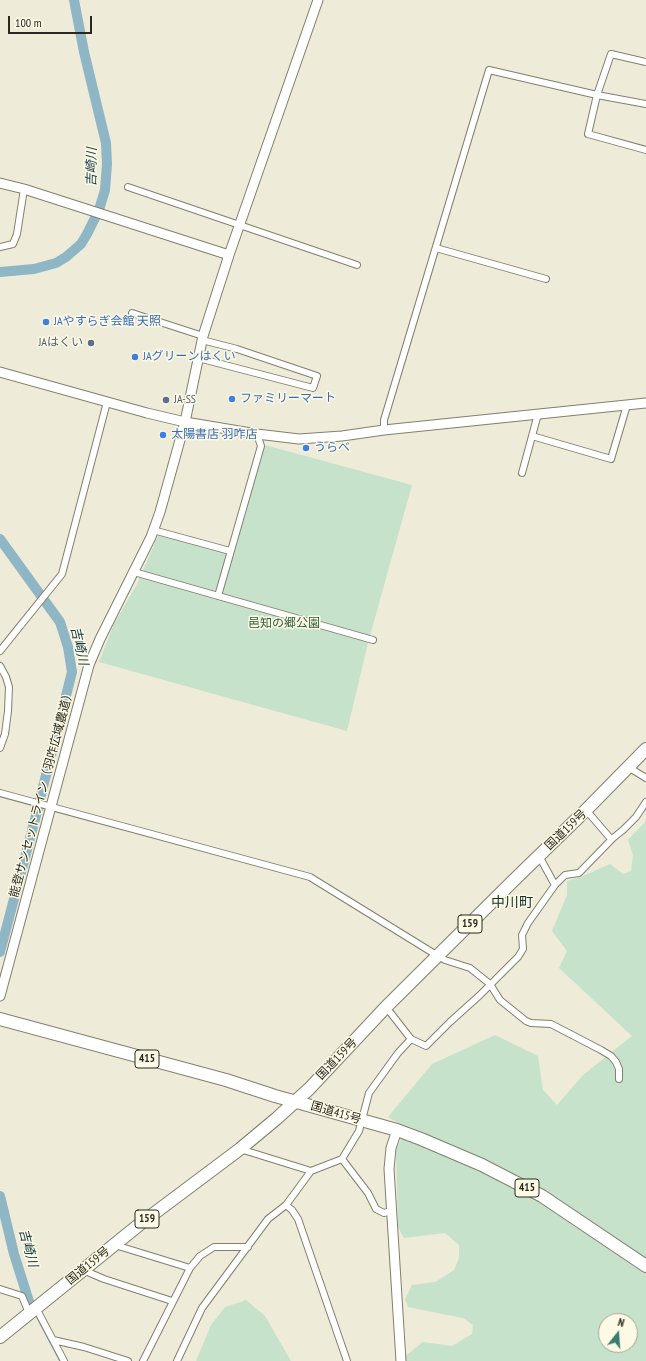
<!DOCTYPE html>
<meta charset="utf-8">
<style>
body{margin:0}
#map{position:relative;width:646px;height:1361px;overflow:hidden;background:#eeebd8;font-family:"PT Sans Narrow",sans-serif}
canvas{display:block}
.north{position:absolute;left:598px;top:1313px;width:40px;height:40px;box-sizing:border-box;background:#fcf9e5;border:1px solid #a8a596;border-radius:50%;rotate:17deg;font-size:11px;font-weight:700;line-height:16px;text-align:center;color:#292820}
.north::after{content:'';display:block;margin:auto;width:14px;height:18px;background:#397b6c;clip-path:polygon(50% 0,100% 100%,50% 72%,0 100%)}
.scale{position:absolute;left:8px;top:16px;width:84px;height:18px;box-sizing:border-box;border:2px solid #292820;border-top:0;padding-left:5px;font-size:12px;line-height:14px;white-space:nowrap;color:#292820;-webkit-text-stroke:3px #fcf9e5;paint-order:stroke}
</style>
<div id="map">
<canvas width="646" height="1361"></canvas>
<div class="north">N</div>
<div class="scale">100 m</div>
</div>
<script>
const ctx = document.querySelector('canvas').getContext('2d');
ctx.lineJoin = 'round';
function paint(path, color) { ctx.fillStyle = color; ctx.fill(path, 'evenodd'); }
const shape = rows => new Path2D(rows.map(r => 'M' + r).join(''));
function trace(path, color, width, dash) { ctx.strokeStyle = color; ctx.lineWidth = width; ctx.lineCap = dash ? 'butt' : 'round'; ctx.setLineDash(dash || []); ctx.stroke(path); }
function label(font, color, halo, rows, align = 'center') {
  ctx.font = font + ' "PT Sans Narrow","Noto Sans JP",sans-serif'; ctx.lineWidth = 3; ctx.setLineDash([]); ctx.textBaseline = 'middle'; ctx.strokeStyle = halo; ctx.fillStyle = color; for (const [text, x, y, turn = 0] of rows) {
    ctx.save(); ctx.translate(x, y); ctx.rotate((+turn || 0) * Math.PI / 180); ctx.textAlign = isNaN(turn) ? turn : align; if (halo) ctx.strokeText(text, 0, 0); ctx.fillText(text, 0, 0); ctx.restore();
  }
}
const green = shape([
 [265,445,412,485,368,643,347,731,99,662,114,624,137,584,159,534,234,554],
 [646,821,646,1361,406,1361,405,1356,423,1342,452,1346,472,1334,473,1325,463,1318,408,1307,405,1299,412,1285,435,1282,454,1270,459,1258,459,1245,445,1233,404,1238,398,1227,396,1149,407,1128,388,1117,432,1064,495,1035,538,1056,543,1090,557,1105,583,1075,632,1036,559,968,567,951,552,931,567,895,567,881,583,876,610,864,623,874,631,871,633,855,628,840],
 [606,1321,630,1321,630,1345,606,1345],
 [246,1300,265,1316,291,1361,196,1361,211,1325,225,1307]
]);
const stream = shape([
 [36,1316,60,1361]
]);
const river = shape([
 [0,272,34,269,56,263,66,257,81,244,87,234,99,210,105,190,107,164,106,143,84,52,74,0],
 [0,539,60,622,68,647,72,672,40,799],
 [0,952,38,808],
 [0,1196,14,1254,31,1308]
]);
const street = shape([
 [646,62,611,54,597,95,588,134,646,150],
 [128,187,357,265],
 [0,247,13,244,17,234,24,189],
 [436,248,546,279],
 [132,313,203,336],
 [198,358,313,388,317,376,237,349,202,340],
 [384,430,384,420,489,70,597,95,646,104],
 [532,436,611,459,627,405],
 [522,473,538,414],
 [153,530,230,551],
 [134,572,373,640],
 [218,596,261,446,257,434],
 [0,651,62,574,107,402],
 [0,666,6,677,9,687,8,711,5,734,0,748],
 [628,767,646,778],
 [0,793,310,877,438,956,445,960,470,968,490,984,500,1000,526,1021,531,1023,551,1024,601,1050,611,1056,616,1062,619,1069,619,1079],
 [586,810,611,839],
 [539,856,555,885],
 [386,1007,411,1039],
 [240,1149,311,1171],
 [342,1159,368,1193,376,1209,384,1213,391,1211],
 [286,1205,292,1210,298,1219,347,1361],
 [115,1245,190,1268,200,1256,214,1247,248,1247],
 [83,1270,104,1279,172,1301],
 [0,1289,22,1296,29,1313],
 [36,1308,64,1361],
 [53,1340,84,1347,128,1361],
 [143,1361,190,1268],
 [177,1361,202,1308,268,1219,286,1205,311,1171,342,1159,359,1131,369,1093,398,1053,411,1039,426,1046,450,1022,480,995,518,957,523,949,522,935,528,923,555,885,565,875,579,873,613,838,623,830,636,817,646,802]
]);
const secondary = shape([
 [0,183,24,189,229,255],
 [0,372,147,413,185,422,257,434,299,439,342,436,384,430,646,403],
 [0,996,89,665,100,639,151,537,160,512,185,422,203,336,229,255,318,0],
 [397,1130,391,1148,389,1169,401,1361]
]);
const highway = shape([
 [0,1019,226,1080,275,1096,397,1130,421,1139,482,1165,542,1196,646,1266],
 [0,1337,140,1224,240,1149,276,1119,309,1089,386,1007,512,882,586,810,646,749]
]);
const markers = [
 [46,322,4,"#3f7fe0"],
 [91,343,4,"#5c6f8a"],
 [135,357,4,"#3f7fe0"],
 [232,399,4,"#3f7fe0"],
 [166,400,4,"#5c6f8a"],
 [163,435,4,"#3f7fe0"],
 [306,448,4,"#3f7fe0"]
];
const shields = [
 [470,924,24],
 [147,1059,24],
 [527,1188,24],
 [147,1219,24]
];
const shieldNames = [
 ["159",470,924],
 ["415",147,1059],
 ["415",527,1188],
 ["159",147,1219]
];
const shopNames = [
 ["JAやすらぎ会館 天照",54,322],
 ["JAグリーンはくい",143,357],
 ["ファミリーマート",240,399],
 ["太陽書店 羽咋店",171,435],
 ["うらべ",314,448]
];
const serviceNames = [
 ["JAはくい",83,343],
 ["JA-SS",174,400,"left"]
];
const parkNames = [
 ["邑知の郷公園",284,624]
];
const streetNames = [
 ["能登サンセットライン（羽咋広域農道）",42,793,-75],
 ["国道159号",566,830,-44],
 ["国道159号",337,1059,-46],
 ["国道415号",336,1113,16],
 ["国道159号",88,1266,-39]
];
const waterNames = [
 ["吉崎川",92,167,-89],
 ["吉崎川",79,646,77],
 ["吉崎川",28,1248,75]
];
const quarterNames = [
 ["中川町",512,903]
];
paint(green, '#c6e2cb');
trace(stream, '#8eb6c4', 1.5);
trace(river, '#8eb6c4', 10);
trace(street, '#827f6e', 8);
trace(secondary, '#827f6e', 11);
trace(highway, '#827f6e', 14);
trace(street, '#fff', 6);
trace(secondary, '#fff', 9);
trace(highway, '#fff', 12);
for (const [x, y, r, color] of markers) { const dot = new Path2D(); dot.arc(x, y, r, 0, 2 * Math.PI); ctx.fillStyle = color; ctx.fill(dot); trace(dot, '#fcf9e5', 1.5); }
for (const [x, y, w] of shields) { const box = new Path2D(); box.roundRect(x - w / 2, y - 9, w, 18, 3); ctx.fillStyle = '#fcf9e5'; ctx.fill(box); trace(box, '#292820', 1); }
label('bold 11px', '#292820', null, shieldNames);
label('12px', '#366cbe', '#fcf9e5', shopNames, 'left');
label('12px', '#4e5e75', '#fcf9e5', serviceNames, 'right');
label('12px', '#2b5a37', '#fcf9e5', parkNames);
label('12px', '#292820', '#fcf9e5', streetNames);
label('italic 13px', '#133944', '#fcf9e5', waterNames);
label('14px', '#12322b', '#fcf9e5', quarterNames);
</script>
